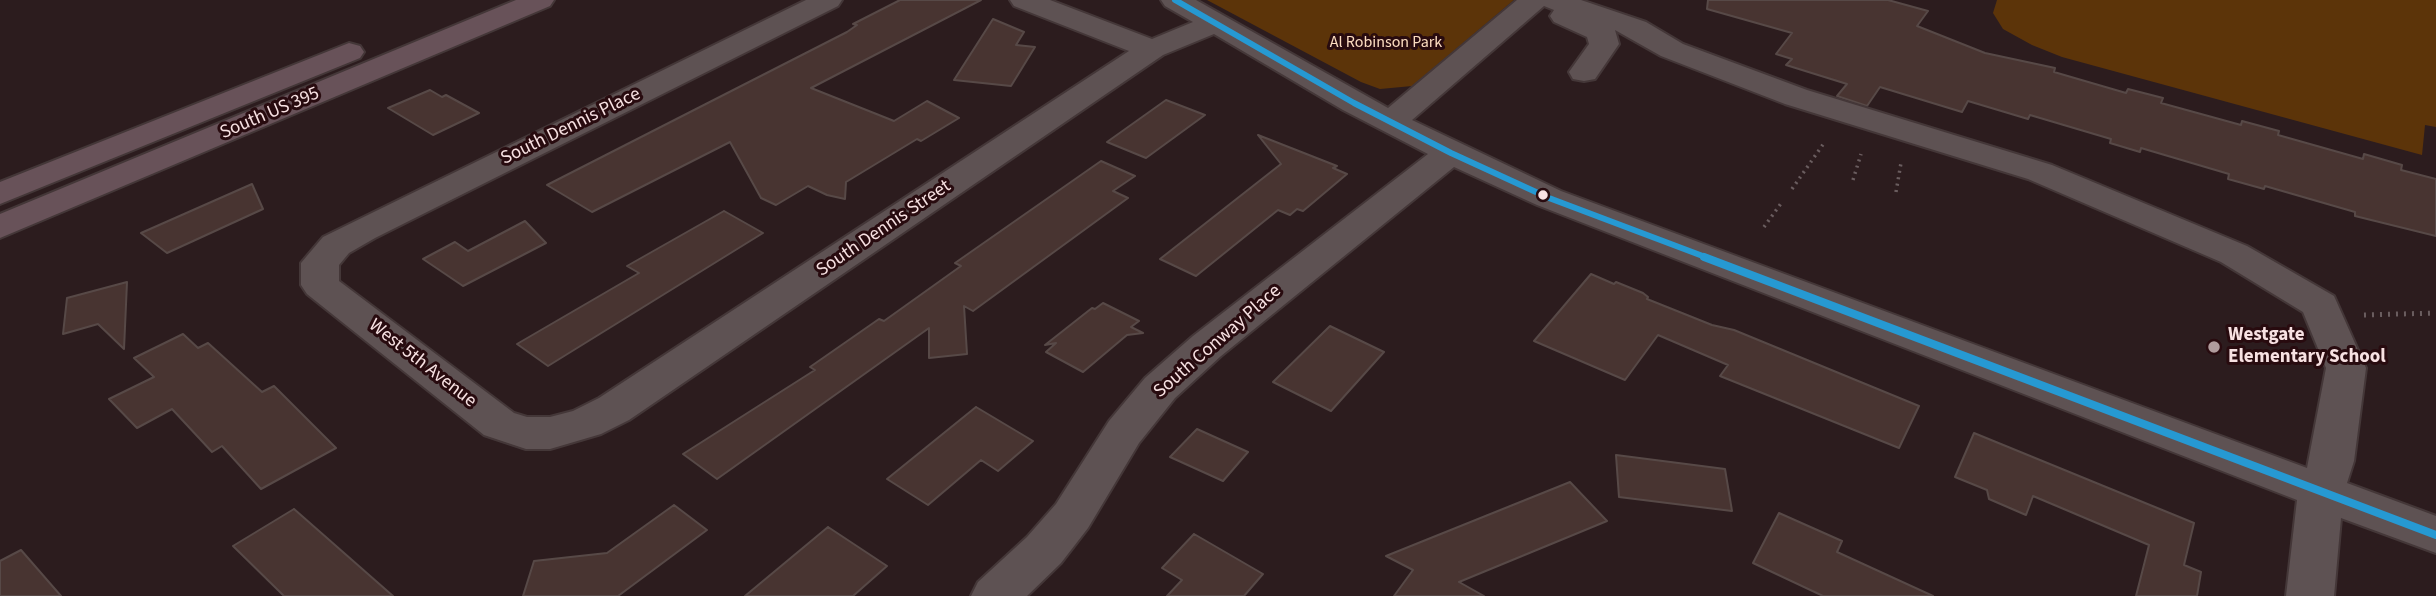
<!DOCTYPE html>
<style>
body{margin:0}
canvas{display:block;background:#2c1c1e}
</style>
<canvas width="2436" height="596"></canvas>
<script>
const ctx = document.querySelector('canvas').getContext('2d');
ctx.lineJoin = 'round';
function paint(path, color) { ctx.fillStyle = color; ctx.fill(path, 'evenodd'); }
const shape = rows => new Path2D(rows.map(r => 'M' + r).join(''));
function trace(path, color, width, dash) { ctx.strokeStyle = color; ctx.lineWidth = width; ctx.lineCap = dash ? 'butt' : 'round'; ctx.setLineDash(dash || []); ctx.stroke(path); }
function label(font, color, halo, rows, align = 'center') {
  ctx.font = font + ' "Source Sans 3",sans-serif'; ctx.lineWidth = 6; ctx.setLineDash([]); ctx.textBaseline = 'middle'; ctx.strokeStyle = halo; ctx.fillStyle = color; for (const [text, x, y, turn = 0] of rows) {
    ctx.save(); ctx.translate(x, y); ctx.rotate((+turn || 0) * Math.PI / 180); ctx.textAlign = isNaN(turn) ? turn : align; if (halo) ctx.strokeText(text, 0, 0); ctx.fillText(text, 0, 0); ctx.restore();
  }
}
const green = shape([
 [1207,0,1514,0,1412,86,1380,89,1361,82],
 [1997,0,2436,0,2436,127,2425,125,2422,155,2062,57,2032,45,2003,29,1993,13]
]);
const building = shape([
 [900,0,981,0,811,88,894,121,927,101,959,118,921,141,917,139,846,182,845,199,827,195,808,186,776,205,761,198,730,142,592,212,547,185,847,32,857,25,853,24,900,0],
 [1708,0,1888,0,1928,11,1917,26,1985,53,2055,68,2054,72,2126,93,2128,89,2163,98,2161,103,2241,125,2242,121,2279,131,2278,135,2363,159,2364,154,2402,165,2401,170,2436,179,2436,236,2355,216,2355,212,2265,186,2264,189,2228,179,2229,174,2141,148,2140,152,2110,143,2111,139,2030,115,2028,119,1968,101,1962,112,1880,87,1867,106,1837,96,1847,84,1786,65,1792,59,1776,54,1792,33,1707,9,1708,0],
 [993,19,1024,32,1016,45,1035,47,1011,86,954,80,993,19],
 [430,90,442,97,446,95,479,113,433,135,388,108,430,90],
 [1166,100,1205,115,1146,158,1107,142,1166,100],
 [1258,135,1337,166,1333,168,1347,174,1303,211,1297,209,1290,215,1278,210,1196,276,1160,259,1281,164,1258,135],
 [1101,161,1135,176,1113,191,1128,198,973,311,964,306,967,354,929,358,929,328,717,479,683,454,815,370,810,367,879,319,884,321,961,266,955,263,1101,161],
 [252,184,263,209,167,253,141,233,252,184],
 [724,211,763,233,548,366,517,344,639,273,627,266,724,211],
 [525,221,546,243,463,286,423,259,455,242,468,251,525,221],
 [1591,274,1614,284,1616,282,1643,293,1648,297,1647,299,1712,325,1734,330,1919,406,1899,448,1720,376,1728,365,1658,335,1625,380,1534,341,1591,274],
 [127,282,124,349,98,324,63,334,67,298,127,282],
 [1103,303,1139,321,1131,327,1143,333,1127,335,1083,372,1046,352,1056,343,1045,345,1092,308,1095,309,1103,303],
 [1330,326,1384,352,1331,411,1273,382,1330,326],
 [183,334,198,348,208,343,262,392,274,386,336,448,261,489,222,446,212,452,172,409,137,428,109,399,154,377,134,358,183,334],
 [976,407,1033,441,998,471,981,460,928,505,887,479,976,407],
 [1197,429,1248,452,1223,481,1170,457,1197,429],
 [1974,433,2194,523,2184,565,2201,572,2197,596,2136,596,2149,545,2033,496,2026,515,1989,499,1987,490,1955,477,1974,433],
 [1616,455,1725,469,1732,511,1619,497,1616,455],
 [1570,482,1607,521,1459,582,1484,596,1394,596,1413,570,1386,556,1570,482],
 [674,505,707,530,618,596,523,596,534,561,607,553,674,505],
 [294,509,393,596,284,596,233,546,294,509],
 [1779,513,1842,541,1837,552,1933,596,1823,596,1753,563,1779,513],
 [828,527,887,566,853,596,745,596,828,527],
 [1194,534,1263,574,1244,596,1167,596,1182,580,1162,568,1194,534],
 [21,550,61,596,0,596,0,561,21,550]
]);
const pathFar1 = shape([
 [1853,180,1861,154],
 [1792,189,1824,143],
 [1896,192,1901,163],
 [1764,227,1782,202]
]);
const path = shape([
 [2364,315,2436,313]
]);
const minor = shape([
 [806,0,842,0,838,6,375,238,349,253,339,265,339,281,514,413,527,417,550,417,573,411,599,398,1129,51,1014,6,1010,0,1050,0,1152,39,1193,22,1165,6,1161,0,1196,0,1388,108,1517,0,1581,0,1646,22,1683,44,1807,90,2052,165,2247,246,2334,296,2366,368,2354,461,2347,483,2436,516,2436,553,2341,518,2334,596,2286,596,2297,500,1537,205,1454,167,1221,356,1175,398,1139,443,1088,528,1061,563,1027,596,971,596,978,582,1027,537,1056,504,1109,421,1145,378,1193,336,1428,154,1343,110,1214,34,1163,55,629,420,601,434,550,449,526,449,484,435,307,294,301,285,301,263,323,237,806,0],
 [1544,6,1554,10,1550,16,1554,22,1587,37,1589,44,1569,72,1573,79,1584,81,1595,79,1619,44,1615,30,1661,56,1785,104,2028,179,2221,262,2303,312,2326,368,2307,468,1561,191,1412,120,1544,6]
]);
const highway = shape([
 [516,0,554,0,550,6,0,238,0,214,516,0],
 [349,43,360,46,364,52,360,58,0,204,0,182,349,43]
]);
const bus1Far1 = shape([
 [1175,0,1354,103,1451,153,1549,198,1708,258]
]);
const bus1 = shape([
 [1704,257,2436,535]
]);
const markers = [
 [1543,195,6,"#f7e1e2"],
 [2214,347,7,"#b09c9d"]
];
const farParknames = [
 ["Al Robinson Park",1386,43]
];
const streetNames = [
 ["South US 395",270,114,-23],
 ["South Dennis Place",571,127,-26],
 ["South Dennis Street",884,229,-34],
 ["South Conway Place",1218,342,-41],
 ["West 5th Avenue",422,364,38]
];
const poiNames = [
 ["Westgate",2228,336],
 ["Elementary School",2228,358]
];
paint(green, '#5c3409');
paint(building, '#483431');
trace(building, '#574947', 2);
trace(minor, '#443738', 4);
trace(highway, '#443738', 4);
trace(pathFar1, '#6a5d5f', 3.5, [2, 4.5]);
trace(path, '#6a5d5f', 5, [2, 6]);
paint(minor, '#5e5253');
paint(highway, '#685259');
trace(bus1Far1, '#2699d2', 6);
trace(bus1, '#2699d2', 8);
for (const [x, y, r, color] of markers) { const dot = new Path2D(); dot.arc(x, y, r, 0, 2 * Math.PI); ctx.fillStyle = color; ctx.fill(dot); trace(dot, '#280b0f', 2.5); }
label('16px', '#fcddc1', '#280b0f', farParknames);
label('19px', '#f7e1e2', '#280b0f', streetNames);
label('bold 19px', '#f7e1e2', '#280b0f', poiNames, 'left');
</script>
